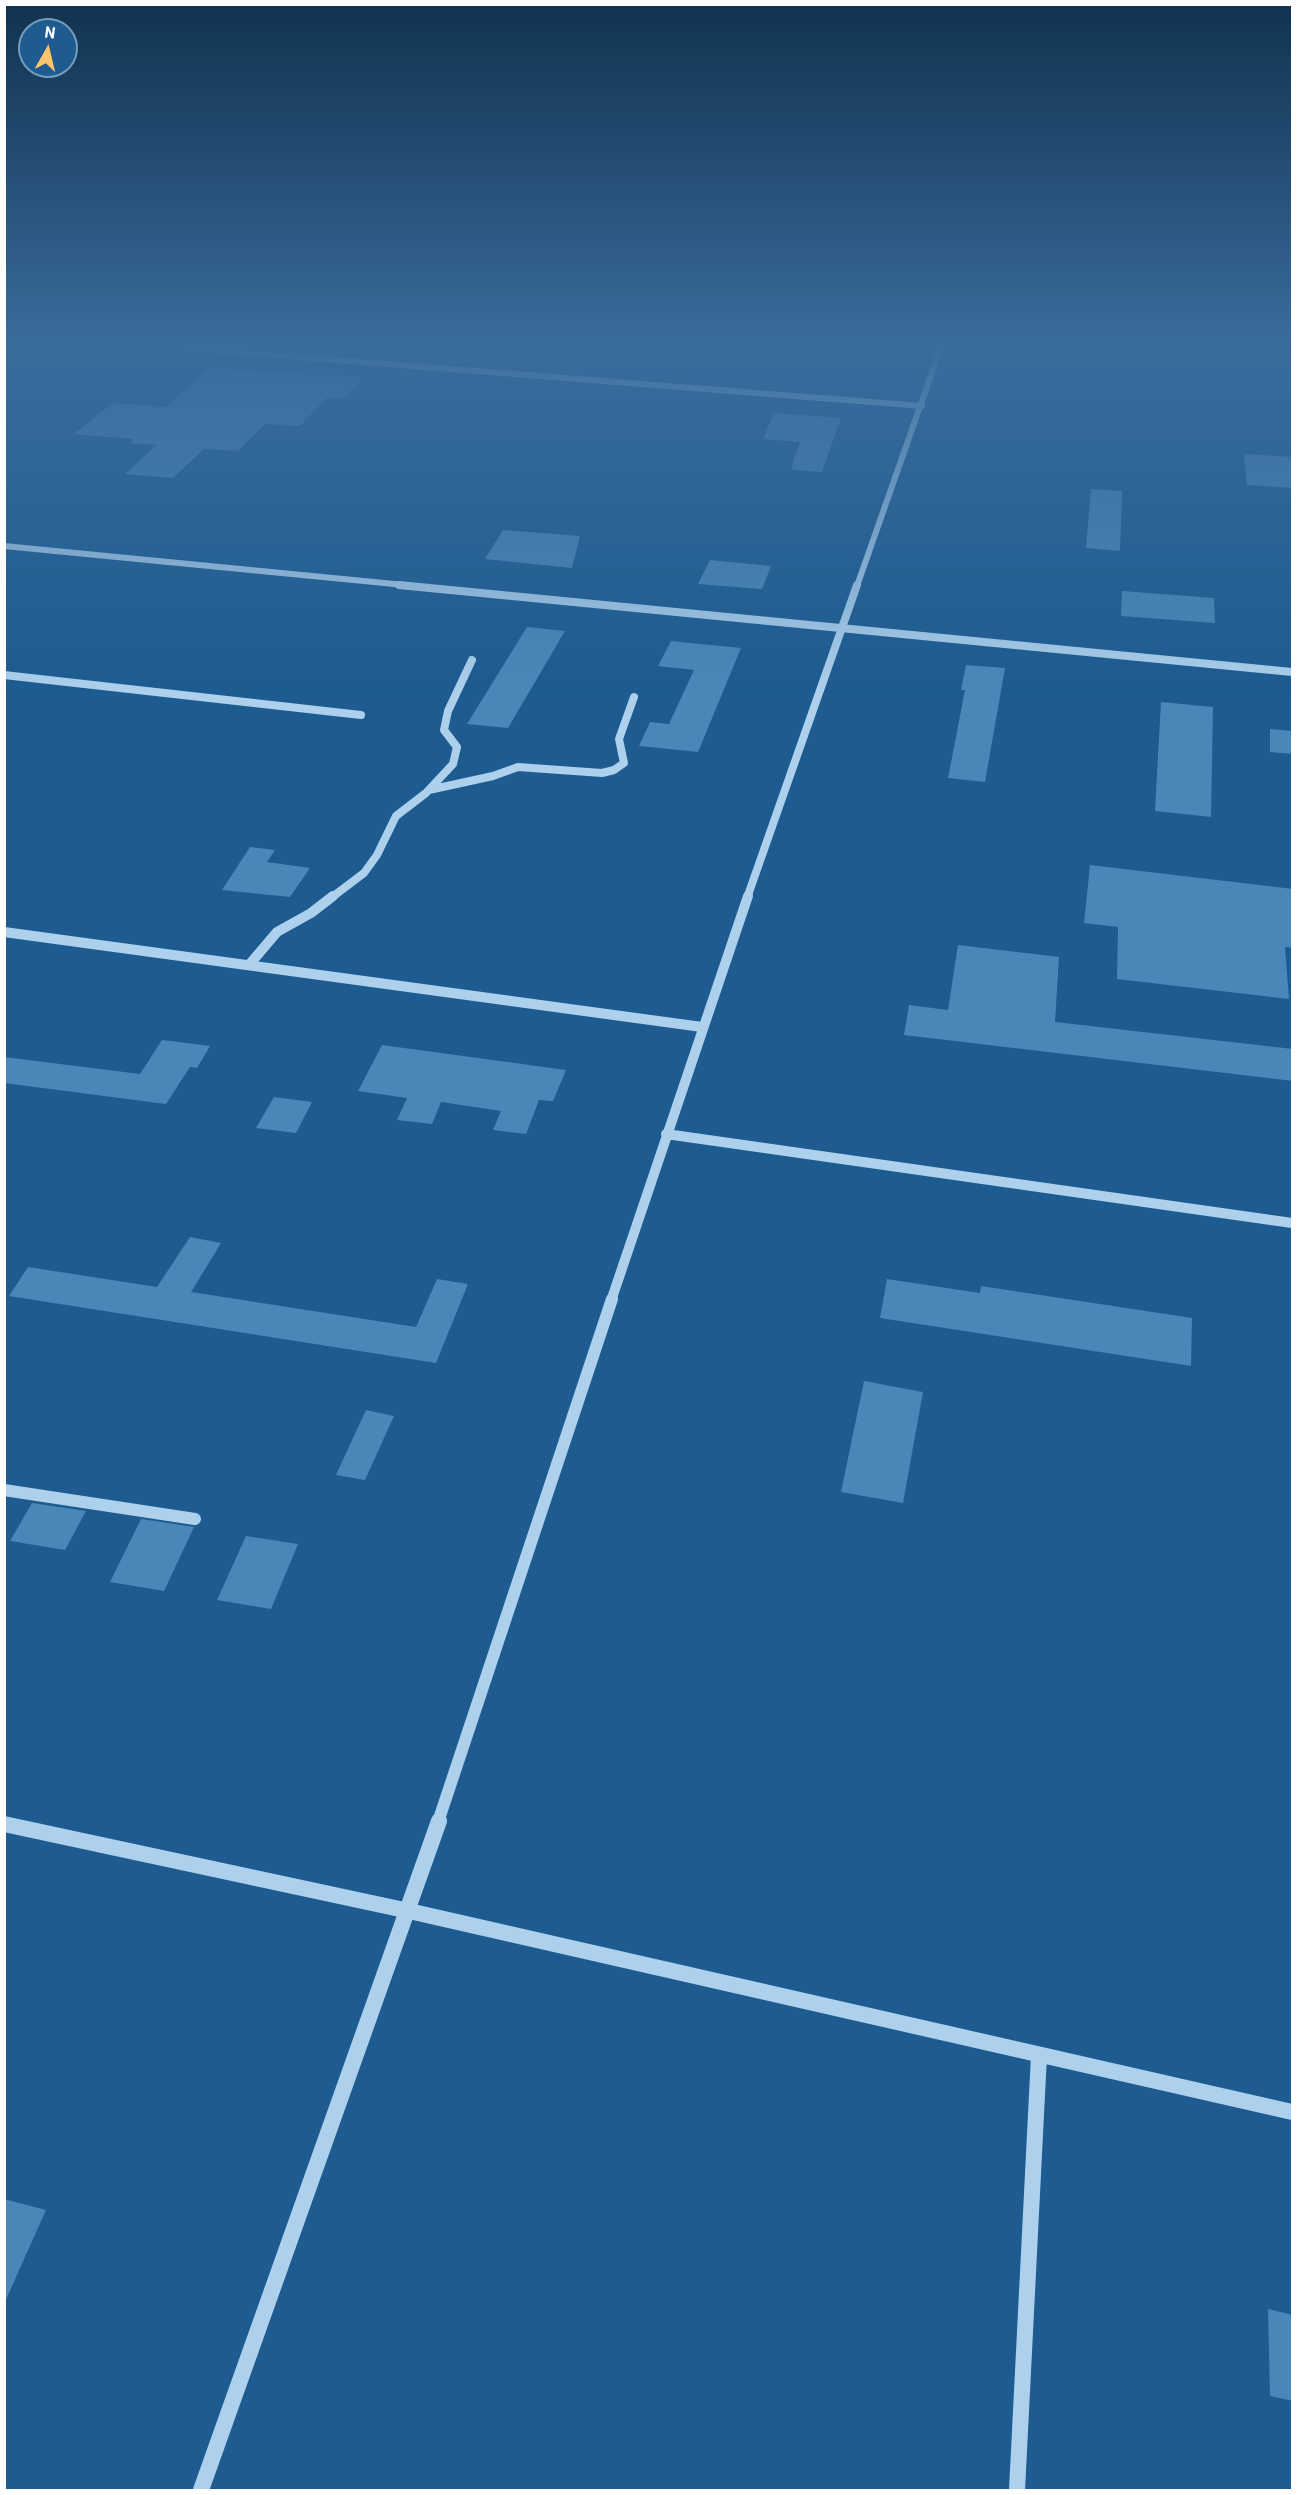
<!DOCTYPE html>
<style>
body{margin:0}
#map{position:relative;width:1297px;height:2495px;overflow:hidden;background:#1d5b90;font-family:Barlow,sans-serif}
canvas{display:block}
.frame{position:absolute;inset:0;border:6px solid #fff;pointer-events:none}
.north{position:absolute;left:18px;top:18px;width:60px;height:60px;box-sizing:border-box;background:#1d5b90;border:2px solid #779dbc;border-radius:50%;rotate:8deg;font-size:16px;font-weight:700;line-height:24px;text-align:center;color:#fff}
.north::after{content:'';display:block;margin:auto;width:21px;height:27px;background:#fdc46c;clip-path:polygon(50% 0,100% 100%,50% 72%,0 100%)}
</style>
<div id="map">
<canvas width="1297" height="2495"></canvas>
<div class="frame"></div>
<div class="north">N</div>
</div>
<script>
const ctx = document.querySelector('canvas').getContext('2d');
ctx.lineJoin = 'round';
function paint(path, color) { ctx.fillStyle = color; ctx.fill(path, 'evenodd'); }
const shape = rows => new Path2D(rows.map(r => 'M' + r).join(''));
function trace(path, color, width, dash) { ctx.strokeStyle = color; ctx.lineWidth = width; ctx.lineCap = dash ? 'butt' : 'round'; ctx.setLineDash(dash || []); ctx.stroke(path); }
const building = shape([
 [210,368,299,374,364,377,343,399,326,398,300,426,265,424,238,451,204,449,173,478,125,474,157,445,130,443,134,439,74,434,112,403,166,407],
 [774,413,841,418,822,472,792,470,793,467,791,467,800,442,763,439],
 [1244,454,1293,457,1293,488,1247,485],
 [1091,489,1122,491,1120,551,1086,548],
 [503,530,580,536,572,568,485,559],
 [710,560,771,566,762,589,698,584],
 [1122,591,1214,598,1215,623,1121,616],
 [527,627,565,631,508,728,467,724],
 [671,641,741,648,698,752,639,746,650,722,669,724,694,670,658,666],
 [966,665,1005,668,985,782,948,778,965,690,961,690],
 [1161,702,1213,707,1211,817,1155,811],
 [1270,729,1292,731,1293,754,1270,752],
 [250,847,275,850,267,862,310,868,290,897,222,890],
 [1090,865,1293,889,1293,948,1285,947,1289,999,1117,979,1118,927,1084,923],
 [958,945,1059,957,1055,1022,1293,1049,1293,1081,904,1035,909,1005,948,1010],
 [162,1040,210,1046,197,1068,190,1067,166,1104,4,1083,4,1057,140,1074],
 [382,1045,566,1070,553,1101,539,1100,526,1134,493,1130,501,1111,441,1102,432,1124,397,1120,407,1098,358,1091],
 [274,1097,312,1102,296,1133,256,1128],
 [190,1237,221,1243,191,1292,416,1327,437,1279,468,1284,436,1363,9,1296,28,1267,157,1287],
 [887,1279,980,1293,981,1286,1192,1318,1191,1366,880,1318],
 [864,1381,923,1392,903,1503,841,1492],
 [366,1410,394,1416,365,1480,336,1475],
 [32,1503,86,1511,65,1550,10,1541],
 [141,1519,194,1527,164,1591,110,1582],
 [246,1536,298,1544,271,1609,217,1600],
 [4,2199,46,2210,4,2304],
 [1268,2309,1293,2315,1293,2401,1270,2396]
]);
const minorFar4 = shape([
 [133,344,922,406],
 [4,546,415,586],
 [857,586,942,344]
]);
const minorFar3 = shape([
 [399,585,1292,672],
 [4,675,361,715],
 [429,790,493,776,518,767,602,773,614,770,624,763,619,739,634,697],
 [331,898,364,873,377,855,396,816,426,793,453,764,457,747,444,730,448,711,472,660],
 [747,898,857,585]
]);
const minorFar2 = shape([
 [4,932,702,1027],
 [249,965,277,932,311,913,333,896],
 [666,1134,1292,1223],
 [611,1301,748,896]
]);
const minorFar1 = shape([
 [4,1490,195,1519],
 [438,1822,612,1299]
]);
const minor = shape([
 [4,1824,409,1911,1292,2112],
 [201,2490,439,1821],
 [1017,2490,1039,2055]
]);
const rail = shape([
 [4,348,70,353]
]);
paint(building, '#4a87b9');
trace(minorFar4, '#add1ed', 6);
trace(minorFar3, '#add1ed', 8);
trace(minorFar2, '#add1ed', 10);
trace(minorFar1, '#add1ed', 12);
trace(minor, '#add1ed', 16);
trace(rail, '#fff', 2, [6, 2]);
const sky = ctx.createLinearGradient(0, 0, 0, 694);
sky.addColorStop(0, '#10324f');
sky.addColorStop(0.5, '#3a6c9c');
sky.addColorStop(1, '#3a6c9c00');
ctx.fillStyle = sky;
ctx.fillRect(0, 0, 1297, 694);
</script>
